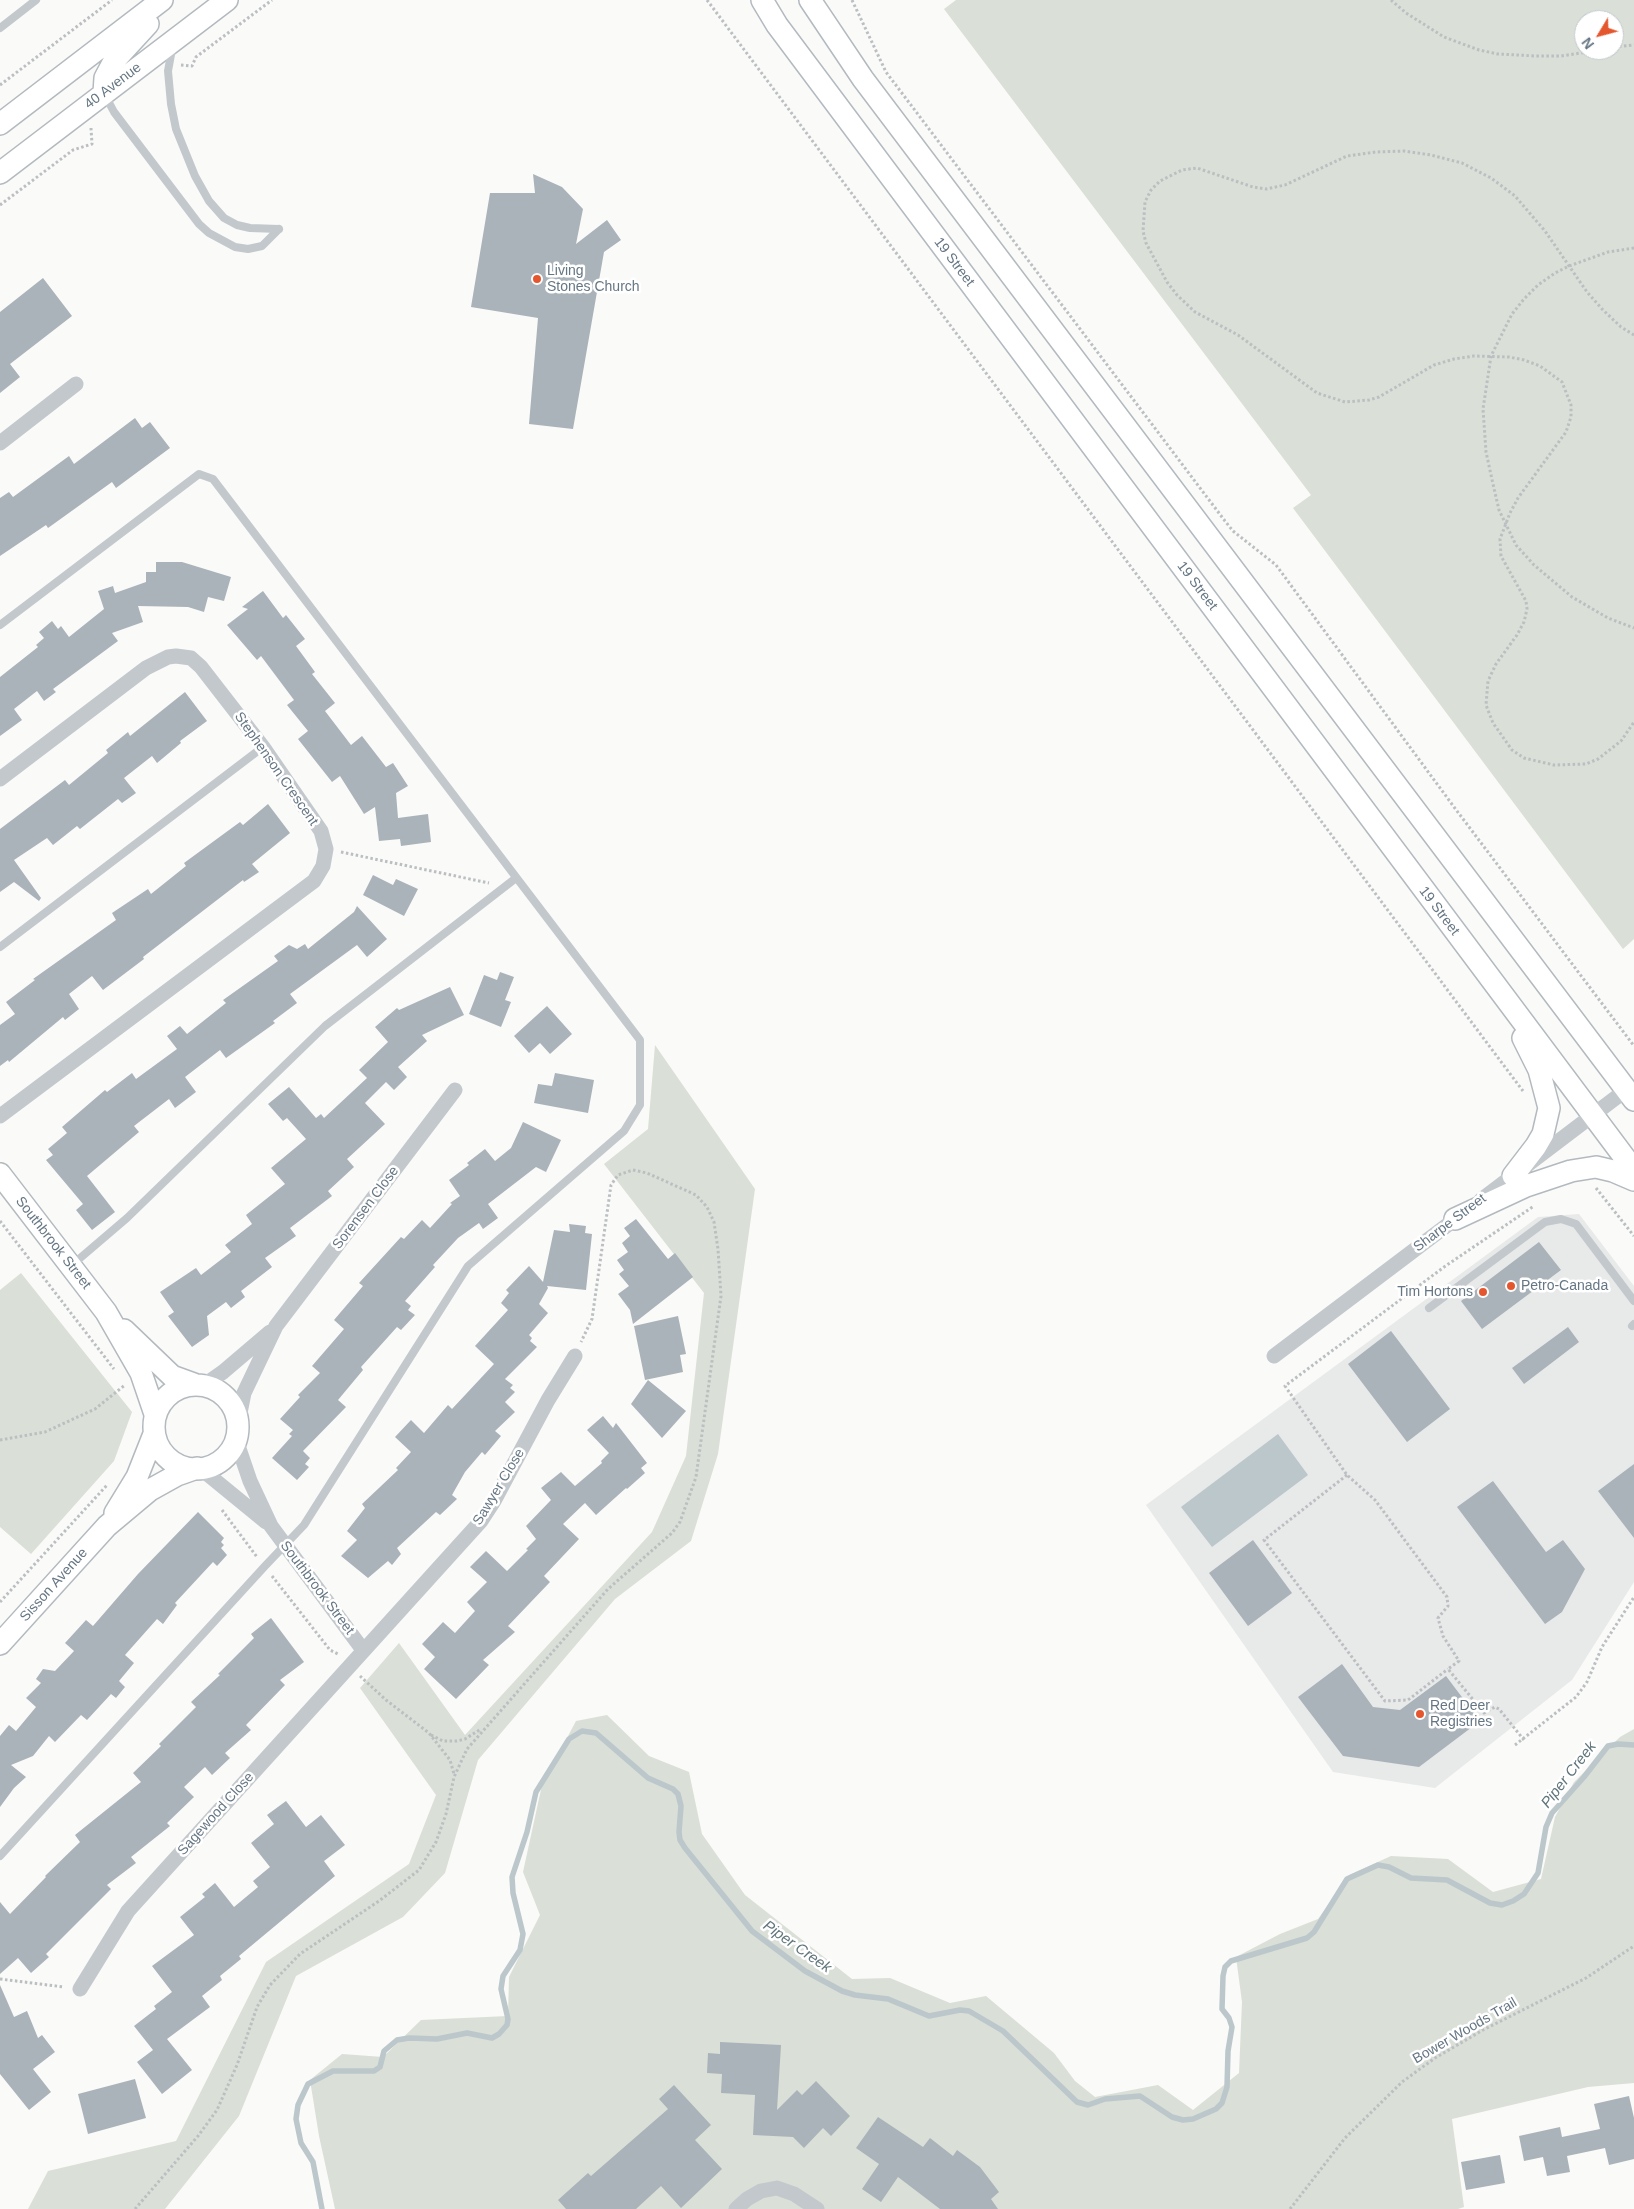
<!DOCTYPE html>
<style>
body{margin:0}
#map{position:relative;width:1634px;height:2209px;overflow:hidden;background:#fafaf8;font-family:Helvetica,sans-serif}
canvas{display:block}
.north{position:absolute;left:1574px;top:10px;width:50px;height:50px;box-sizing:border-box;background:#fff;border:1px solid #c1c8cd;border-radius:50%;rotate:233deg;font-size:14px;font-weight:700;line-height:20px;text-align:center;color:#657683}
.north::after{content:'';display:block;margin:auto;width:18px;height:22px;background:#e4572e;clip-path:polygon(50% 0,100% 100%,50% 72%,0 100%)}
</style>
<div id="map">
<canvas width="1634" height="2209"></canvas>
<div class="north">N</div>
</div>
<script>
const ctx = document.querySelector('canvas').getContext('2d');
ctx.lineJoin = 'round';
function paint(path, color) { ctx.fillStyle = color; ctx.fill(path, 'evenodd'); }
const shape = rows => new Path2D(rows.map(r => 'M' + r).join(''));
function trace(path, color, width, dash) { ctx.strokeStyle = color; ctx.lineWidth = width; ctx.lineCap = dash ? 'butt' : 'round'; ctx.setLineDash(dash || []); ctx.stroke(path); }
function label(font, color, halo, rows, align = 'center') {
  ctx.font = font + ' Helvetica,sans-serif'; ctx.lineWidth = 5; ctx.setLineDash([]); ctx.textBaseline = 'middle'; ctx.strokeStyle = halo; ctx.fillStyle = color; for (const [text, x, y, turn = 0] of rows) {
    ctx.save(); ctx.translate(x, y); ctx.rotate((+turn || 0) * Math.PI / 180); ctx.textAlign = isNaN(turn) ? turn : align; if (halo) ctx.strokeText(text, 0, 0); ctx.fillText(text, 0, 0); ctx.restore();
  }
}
const built = shape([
 [1579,1214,1634,1286,1634,1582,1572,1680,1435,1788,1333,1772,1146,1505,1538,1217]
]);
const green = shape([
 [956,0,1634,0,1634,939,1623,949,1293,508,1311,495,944,9],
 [1584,20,1614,20,1614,50,1584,50],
 [655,1045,755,1189,718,1454,691,1541,615,1599,478,1760,445,1873,403,1917,296,1976,239,2116,165,2209,28,2209,48,2171,176,2141,266,1962,409,1864,436,1795,360,1688,399,1643,465,1735,652,1532,686,1456,704,1293,604,1164,648,1129],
 [21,1273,132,1412,114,1461,31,1554,0,1527,0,1290],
 [607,1715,649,1756,689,1772,702,1834,745,1895,852,1979,890,1978,950,2003,986,1996,1054,2053,1075,2081,1095,2097,1158,2085,1193,2110,1239,2073,1242,2002,1236,1957,1280,1934,1318,1919,1349,1875,1391,1856,1448,1859,1493,1892,1541,1879,1555,1817,1574,1782,1620,1737,1634,1729,1634,2083,1588,2087,1452,2119,1464,2207,1458,2209,335,2209,319,2136,310,2080,342,2054,383,2057,421,2020,508,2016,509,1977,540,1915,523,1872,542,1785,576,1721]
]);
const water = shape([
 [1278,1434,1308,1475,1212,1547,1181,1507]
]);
const stream = shape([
 [322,2209,313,2162,301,2143,296,2119,298,2105,308,2084,333,2071,374,2071,380,2067,384,2051,397,2040,409,2038,437,2039,467,2033,492,2038,499,2034,507,2025,508,2019,501,1989,503,1976,520,1950,523,1934,513,1893,512,1877,527,1832,536,1792,569,1739,582,1731,596,1733,648,1778,673,1789,678,1794,681,1806,679,1832,680,1840,685,1848,752,1931,805,1971,842,1991,855,1995,888,1999,929,2016,960,2010,969,2011,1003,2031,1077,2102,1088,2105,1105,2099,1140,2096,1172,2117,1183,2120,1193,2119,1216,2109,1222,2103,1227,2087,1228,2051,1232,2027,1229,2018,1222,2009,1223,1976,1225,1967,1231,1961,1307,1938,1314,1932,1347,1879,1378,1865,1389,1867,1411,1878,1447,1880,1490,1903,1502,1905,1513,1901,1524,1894,1538,1873,1546,1827,1552,1813,1584,1777,1608,1746,1618,1744,1634,1745]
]);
const building = shape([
 [533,174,562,187,583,209,576,244,607,220,621,240,604,252,573,429,529,424,538,318,471,307,490,193,535,193],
 [43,278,72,316,10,364,20,377,0,393,0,312],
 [135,418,142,428,150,422,170,448,116,488,112,482,48,528,46,525,0,556,0,498,9,492,13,497,69,456,74,464],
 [156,562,182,562,231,577,224,601,208,597,204,612,188,607,138,606,143,622,112,633,118,641,53,689,56,692,44,701,37,691,14,709,22,720,0,736,0,677,38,647,36,645,44,638,39,632,52,621,58,629,61,626,69,637,104,609,98,591,113,586,115,593,146,582,146,572,156,572],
 [263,591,283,618,286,615,305,639,296,646,315,672,312,674,335,703,325,711,351,745,362,736,386,767,393,763,408,786,396,793,398,818,428,814,431,842,401,846,400,839,379,841,375,807,364,814,340,776,332,782,298,739,308,731,287,705,294,700,261,656,257,660,227,625,248,609,242,607],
 [185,692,207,721,180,741,181,743,157,763,152,756,124,778,136,793,122,803,118,799,80,829,77,826,53,845,47,838,14,860,41,898,39,901,14,882,0,892,0,829,65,780,69,785,108,753,106,750,128,732,130,736],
 [268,804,290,833,252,864,259,872,244,882,243,880,143,957,144,959,103,990,92,976,69,994,79,1009,65,1020,63,1017,9,1062,8,1060,0,1066,0,1025,15,1014,6,1002,35,980,33,979,116,920,112,913,148,889,151,894,186,866,184,863,240,822,243,825],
 [373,875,393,885,396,879,418,889,404,916,363,895],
 [357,906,387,939,367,957,357,945,290,994,297,1003,273,1021,275,1023,226,1058,220,1050,185,1077,196,1092,175,1108,169,1099,134,1126,139,1132,87,1176,115,1212,92,1230,76,1210,83,1204,46,1160,53,1155,48,1149,67,1133,62,1127,105,1090,107,1092,132,1073,136,1079,177,1049,167,1036,180,1026,187,1034,226,1003,223,1000,278,961,274,956,289,945,297,949,305,944,308,949,354,912],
 [500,972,514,977,505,1000,511,1002,501,1027,469,1014,484,975,497,980],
 [450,987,464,1015,422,1035,427,1041,398,1067,407,1077,394,1090,386,1082,365,1103,385,1124,347,1159,354,1167,328,1191,332,1196,290,1228,296,1236,265,1258,272,1267,241,1291,245,1297,231,1308,226,1302,207,1316,209,1335,192,1347,168,1316,174,1312,160,1292,196,1268,201,1275,231,1252,225,1245,252,1224,246,1215,285,1184,271,1168,306,1139,287,1118,283,1121,268,1104,289,1087,316,1118,321,1114,324,1118,367,1078,359,1070,388,1042,375,1027,397,1008,399,1010],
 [547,1006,572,1034,550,1054,540,1043,529,1053,514,1036],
 [555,1073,594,1080,588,1113,534,1103,538,1084,552,1086],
 [523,1122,561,1140,546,1172,536,1167,488,1204,498,1218,483,1229,479,1223,458,1238,433,1265,435,1267,405,1301,411,1306,408,1310,415,1315,401,1330,397,1327,361,1367,363,1370,338,1400,346,1407,303,1451,310,1458,305,1464,309,1467,297,1480,272,1458,292,1436,289,1434,293,1430,280,1419,300,1397,298,1395,320,1373,312,1366,344,1329,334,1320,363,1286,359,1283,401,1237,404,1239,422,1220,430,1228,452,1204,450,1203,460,1196,449,1180,469,1165,467,1163,485,1149,495,1161,511,1148],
 [636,1219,668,1259,675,1253,693,1277,633,1324,630,1310,618,1294,629,1286,619,1274,624,1270,617,1260,628,1252,622,1243,630,1236,624,1228],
 [569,1224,586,1226,585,1233,592,1234,586,1290,547,1286,548,1288,539,1304,548,1313,529,1335,532,1338,530,1341,537,1347,505,1379,513,1385,510,1388,515,1392,505,1402,515,1412,495,1431,501,1436,485,1455,482,1452,465,1472,452,1495,457,1499,440,1515,436,1512,397,1548,401,1554,392,1565,388,1561,368,1578,341,1556,357,1540,347,1531,365,1508,362,1504,398,1470,396,1468,411,1452,395,1437,411,1420,424,1433,448,1405,452,1409,494,1364,475,1346,508,1310,501,1303,509,1293,506,1290,529,1266,543,1282,554,1230,570,1232],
 [1539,1242,1561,1270,1482,1329,1461,1301],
 [678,1316,686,1354,680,1355,683,1372,645,1380,634,1326],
 [1568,1327,1579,1342,1524,1384,1512,1368],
 [1391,1331,1450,1409,1407,1442,1348,1364],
 [648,1380,686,1411,662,1438,631,1404],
 [603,1416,613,1428,616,1423,647,1463,641,1468,645,1473,627,1489,626,1488,596,1515,585,1503,563,1524,579,1539,544,1576,550,1582,508,1626,515,1632,483,1660,489,1665,456,1699,424,1669,435,1657,422,1644,443,1622,455,1633,475,1611,467,1602,487,1582,470,1567,486,1551,507,1571,528,1550,526,1549,536,1539,526,1526,551,1500,541,1488,561,1472,575,1486,602,1463,601,1461,609,1453,587,1430],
 [1634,1464,1634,1538,1598,1491],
 [1493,1481,1546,1552,1563,1540,1585,1569,1562,1612,1545,1624,1457,1507],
 [198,1512,224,1538,221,1542,224,1545,221,1548,227,1555,217,1566,213,1562,175,1603,177,1605,163,1624,157,1619,125,1655,134,1663,119,1681,125,1687,116,1698,111,1694,87,1720,81,1715,55,1742,49,1736,33,1756,11,1765,26,1777,14,1788,0,1807,0,1736,9,1725,16,1731,36,1707,26,1698,41,1683,36,1679,43,1669,55,1671,74,1651,65,1643,86,1620,93,1626,138,1574],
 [1253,1540,1292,1593,1248,1626,1209,1573],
 [271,1618,304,1662,280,1680,285,1685,246,1725,251,1730,225,1753,230,1758,212,1775,205,1767,184,1787,194,1797,167,1823,170,1826,131,1857,136,1863,107,1885,111,1889,46,1954,49,1957,31,1973,18,1958,0,1974,0,1902,10,1914,46,1877,45,1876,80,1842,75,1835,141,1782,133,1773,161,1746,159,1744,196,1707,191,1702,220,1675,218,1674,254,1638,251,1634],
 [1342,1664,1373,1707,1400,1710,1446,1676,1480,1721,1419,1767,1343,1756,1298,1697],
 [286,1801,306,1827,321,1815,345,1845,324,1861,335,1876,239,1956,241,1959,220,1976,222,1980,202,1996,210,2007,167,2039,192,2070,162,2094,137,2062,153,2050,134,2026,156,2009,154,2006,172,1992,152,1966,194,1935,180,1917,205,1897,202,1894,215,1883,234,1907,258,1887,253,1881,270,1867,251,1843,274,1824,267,1815],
 [0,1985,14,2017,27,2011,38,2038,42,2035,55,2052,33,2069,51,2092,29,2110,0,2074],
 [720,2042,781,2045,777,2110,797,2090,802,2095,816,2081,850,2116,831,2136,823,2128,804,2148,793,2137,753,2135,755,2095,721,2093,722,2074,707,2073,708,2053,720,2054],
 [135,2079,146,2118,88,2134,78,2094],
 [674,2085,711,2125,695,2140,722,2169,681,2208,661,2186,636,2209,566,2209,558,2200,588,2173,591,2176,668,2109,659,2099],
 [1629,2096,1634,2118,1634,2159,1609,2165,1605,2148,1567,2156,1570,2172,1547,2176,1543,2157,1524,2161,1519,2136,1560,2127,1562,2137,1600,2129,1594,2104],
 [878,2117,923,2147,930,2138,953,2156,957,2150,980,2167,999,2192,991,2199,998,2209,940,2209,898,2177,881,2202,862,2189,879,2164,856,2148],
 [1500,2155,1505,2183,1466,2190,1461,2162]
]);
const path = shape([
 [707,0,1523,1091],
 [852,0,886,72,1225,521,1233,531,1276,565,1454,807,1634,1046],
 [1391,0,1406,13,1444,37,1479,50,1498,54,1536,56,1561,56,1601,50],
 [1614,47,1634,45],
 [181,65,192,66,196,57,272,0],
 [0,85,112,0],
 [0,205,73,150,92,144,91,128],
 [1634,248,1608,252,1569,266,1555,273,1538,285,1524,299,1512,314,1491,356,1483,409,1486,452,1493,484,1499,510,1516,545,1534,565,1572,597,1608,618,1634,628],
 [1634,335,1621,327,1603,310,1587,292,1545,231,1515,196,1491,178,1462,163,1431,155,1404,151,1376,152,1347,156,1285,185,1266,189,1253,187,1197,168,1182,170,1160,181,1151,190,1145,202,1143,231,1146,243,1167,282,1177,295,1195,312,1238,335,1317,393,1345,402,1369,400,1379,397,1434,365,1454,359,1474,356,1509,357,1524,360,1540,366,1562,382,1571,405,1571,417,1566,432,1518,498,1510,513,1500,539,1501,556,1526,601,1527,609,1524,622,1517,635,1496,664,1488,681,1486,705,1493,723,1512,750,1524,758,1554,765,1586,764,1598,759,1621,741,1634,722],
 [341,852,489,883],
 [1596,1188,1634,1236],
 [0,1221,114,1369],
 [0,1440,45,1432,95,1409,125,1385],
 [1347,1475,1264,1540,1385,1701,1408,1700,1448,1669],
 [222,1510,257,1557],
 [272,1576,330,1650,338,1654],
 [0,1602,108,1484],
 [360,1676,386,1700,429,1733,450,1760,454,1774],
 [431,1735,443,1741,457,1741,465,1739,481,1729],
 [1524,1740,1499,1709,1495,1707,1484,1713,1448,1669,1459,1661,1443,1636,1438,1618,1448,1606,1447,1597,1375,1500,1347,1475,1285,1386,1444,1267,1534,1206],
 [1515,1745,1576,1697,1587,1682,1602,1647,1634,1597],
 [0,1979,64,1987],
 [135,2209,198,2136,217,2110,237,2065,257,2007,270,1985,300,1954,379,1901,419,1870,436,1842,446,1814,454,1777,467,1749,608,1589,672,1533,680,1522,696,1477,721,1296,718,1249,714,1222,707,1207,696,1195,647,1173,633,1170,618,1175,611,1185,592,1319,581,1342],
 [1290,2209,1345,2138,1402,2082,1435,2058,1483,2030,1586,1978,1634,1946]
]);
const lane = shape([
 [0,28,36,0],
 [172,49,168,71,171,104,176,129,195,176,209,201,224,218,237,225,250,228,279,229],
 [105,95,114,112,199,224,209,233,235,247,248,249,262,246,279,229],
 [0,625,199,474,213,479,640,1040,640,1105,624,1131,468,1266,304,1525,265,1566,0,1856],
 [0,947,263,747],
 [72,1265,127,1218,325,1026,516,878],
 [1429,1308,1545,1222,1561,1219,1576,1224,1634,1301],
 [1632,1326,1634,1324]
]);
const street = shape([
 [0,443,76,384],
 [0,779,146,668,168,657,176,656,191,658,201,667,263,747,321,831,326,849,323,866,314,881,0,1116],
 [1481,1200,1626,1090],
 [1274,1356,1462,1214],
 [203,1386,223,1372,270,1332],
 [238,1423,244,1393,276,1326,455,1090],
 [235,1437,250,1481,271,1526,363,1650],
 [200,1468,266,1522],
 [80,1989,128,1911,481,1521,494,1501,548,1400,575,1356],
 [736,2209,747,2199,761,2191,777,2188,794,2194,817,2209]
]);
const secondary = shape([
 [762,0,777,25,1634,1170],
 [810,0,863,79,1634,1100],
 [104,93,105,78,114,61,148,24],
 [0,124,162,0],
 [0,173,227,0],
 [0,1174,106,1312,141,1373,155,1414],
 [1513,1176,1536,1146,1543,1134,1549,1108,1539,1070,1523,1038],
 [1455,1219,1526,1186,1571,1171,1596,1167,1613,1171,1634,1180],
 [124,1330,172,1376,194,1384],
 '154 1427a42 42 0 1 1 84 0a42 42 0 1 1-84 0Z',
 [115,1513,137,1477,154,1434],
 [0,1644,107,1526,150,1490,177,1475,197,1468]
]);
const markers = [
 [537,279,5,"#e4572e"],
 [1511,1286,5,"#e4572e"],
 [1483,1292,5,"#e4572e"],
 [1420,1714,5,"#e4572e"]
];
const streetNames = [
 ["40 Avenue",113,86,-37],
 ["19 Street",954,262,53],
 ["19 Street",1197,586,53],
 ["Stephenson Crescent",276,769,55],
 ["19 Street",1439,911,53],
 ["Sorensen Close",366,1208,-53],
 ["Sharpe Street",1450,1223,-37],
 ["Southbrook Street",53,1243,52],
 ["Sawyer Close",499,1487,-59],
 ["Sisson Avenue",54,1585,-48],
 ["Southbrook Street",317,1588,53],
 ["Sagewood Close",216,1814,-48],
 ["Bower Woods Trail",1465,2031,-30]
];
const poiNames = [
 ["Living",547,271],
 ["Stones Church",547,287],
 ["Petro-Canada",1521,1286],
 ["Tim Hortons",1473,1292,"right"],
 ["Red Deer",1430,1706],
 ["Registries",1430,1722]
];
const waterNames = [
 ["Piper Creek",1569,1775,-52],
 ["Piper Creek",797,1947,35]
];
paint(built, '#e8e9e9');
paint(green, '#dadfd7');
paint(water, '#bbc7cb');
trace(stream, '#bbc7cb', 5.5);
paint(building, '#aab3b9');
trace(secondary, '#b3babf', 24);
trace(path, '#bbbfc2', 3, [2.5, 2.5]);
trace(lane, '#c3c8cc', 8);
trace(street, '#c3c8cc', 15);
trace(secondary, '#fff', 21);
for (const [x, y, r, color] of markers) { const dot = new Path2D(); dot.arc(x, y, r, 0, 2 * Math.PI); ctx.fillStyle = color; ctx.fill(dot); trace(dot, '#fff', 2); }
label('14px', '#657683', '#fff', streetNames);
label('14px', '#657683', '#fff', poiNames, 'left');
label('italic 15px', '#60757c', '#fff', waterNames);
</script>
